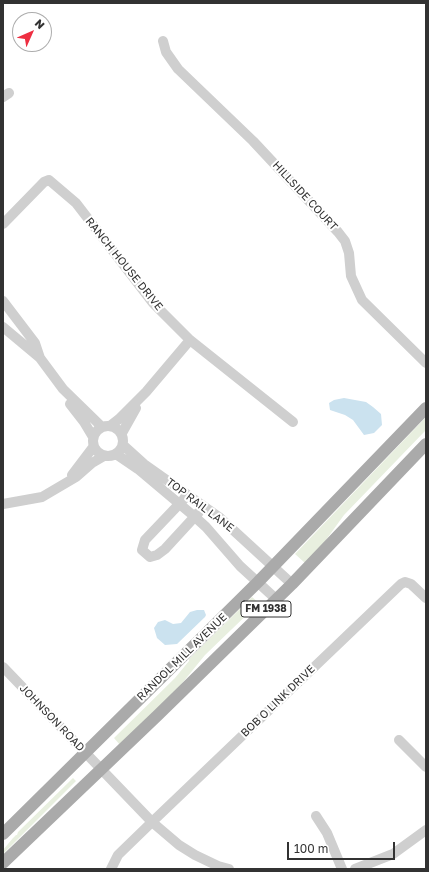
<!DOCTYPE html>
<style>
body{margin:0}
#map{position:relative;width:429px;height:872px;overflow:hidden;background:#fff;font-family:"Golos Text",sans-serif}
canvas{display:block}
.frame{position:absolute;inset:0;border:4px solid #323232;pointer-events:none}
.north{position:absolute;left:12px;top:12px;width:40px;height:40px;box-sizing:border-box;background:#fff;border:1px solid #adadad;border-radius:50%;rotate:45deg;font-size:11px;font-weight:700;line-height:16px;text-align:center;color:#323232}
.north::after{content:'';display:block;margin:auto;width:14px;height:18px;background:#ee2e41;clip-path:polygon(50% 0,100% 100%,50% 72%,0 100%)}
.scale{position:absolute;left:287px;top:842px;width:108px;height:18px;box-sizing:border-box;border:2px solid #323232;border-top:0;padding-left:5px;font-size:12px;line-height:14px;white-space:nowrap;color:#323232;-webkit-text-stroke:3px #fff;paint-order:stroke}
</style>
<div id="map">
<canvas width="429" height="872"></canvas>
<div class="frame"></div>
<div class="north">N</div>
<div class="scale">100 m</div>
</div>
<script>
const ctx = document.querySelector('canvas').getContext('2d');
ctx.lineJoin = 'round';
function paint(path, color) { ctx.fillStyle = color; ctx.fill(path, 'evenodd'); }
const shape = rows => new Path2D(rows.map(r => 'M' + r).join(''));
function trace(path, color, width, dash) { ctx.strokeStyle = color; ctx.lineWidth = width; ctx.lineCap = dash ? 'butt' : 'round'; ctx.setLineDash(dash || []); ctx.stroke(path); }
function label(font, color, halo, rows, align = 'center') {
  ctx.font = font + ' "Golos Text",sans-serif'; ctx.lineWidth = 4; ctx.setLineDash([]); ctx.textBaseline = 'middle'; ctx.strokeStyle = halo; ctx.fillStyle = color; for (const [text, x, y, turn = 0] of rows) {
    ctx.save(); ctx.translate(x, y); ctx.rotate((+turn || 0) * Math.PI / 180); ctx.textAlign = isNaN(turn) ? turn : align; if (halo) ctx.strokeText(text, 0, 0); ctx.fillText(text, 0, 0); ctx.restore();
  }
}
const green = shape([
 [426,417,426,430,344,515,323,544,305,563,295,554],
 [252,597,259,603,205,655,179,687,120,745,114,738,175,678,189,661,189,659],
 [73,778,76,781,3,854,3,850,13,838,16,835,17,835,18,832]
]);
const water = shape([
 [344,398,366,402,373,407,381,414,382,425,374,433,364,435,353,420,345,415,330,410,329,403,334,400],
 [197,610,204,610,206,615,205,617,177,644,165,645,157,638,154,628,158,622,165,620,173,624,181,623,190,612]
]);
const minor = shape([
 [163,41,166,52,178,69,253,141,338,232,345,241,349,253,351,276,362,300,426,363],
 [3,97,9,93],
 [3,224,44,182,49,180,76,203,153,303,190,340,293,422],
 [3,301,35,343,40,358],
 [3,327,40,358,63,389,102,427],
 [70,404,84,422,93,437],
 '93 441a15 15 0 1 1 30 0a15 15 0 1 1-30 0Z',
 [110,426,119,419,146,392,190,340],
 [122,433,136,408],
 [123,445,144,464,219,517,292,584],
 [116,454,138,469,195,517,206,527,240,566,276,599],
 [72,475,94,446],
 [184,499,145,540,142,550,150,557,157,555,165,549,199,512],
 [3,504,42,497,76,477,92,463,104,456],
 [3,667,152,822,179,845,195,855,218,866,229,869],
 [399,740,426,767],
 [316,816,327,833,342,869],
 [111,869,118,855,152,822,401,584,405,582,411,584,426,598],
 [355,869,393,854,426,830]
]);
const major = shape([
 [3,834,258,582,426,408],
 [3,863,158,715,292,584,426,444]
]);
const shields = [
 [266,609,50]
];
const shieldNames = [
 ["FM 1938",266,609]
];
const streetNames = [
 ["HILLSIDE COURT",305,196,47],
 ["RANCH HOUSE DRIVE",124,264,51],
 ["TOP RAIL LANE",200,505,37],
 ["RANDOL MILL AVENUE",182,657,-44],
 ["BOB O LINK DRIVE",278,701,-44],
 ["JOHNSON ROAD",52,718,46]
];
paint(green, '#e8efdf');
paint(water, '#cbe2ef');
trace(minor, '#cfcfcf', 10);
trace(major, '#aaa', 12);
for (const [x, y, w] of shields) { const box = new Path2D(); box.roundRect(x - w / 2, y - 8, w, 16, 3); ctx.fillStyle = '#fff'; ctx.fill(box); trace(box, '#323232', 1); }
label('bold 10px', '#323232', null, shieldNames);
label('11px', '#323232', '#fff', streetNames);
</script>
